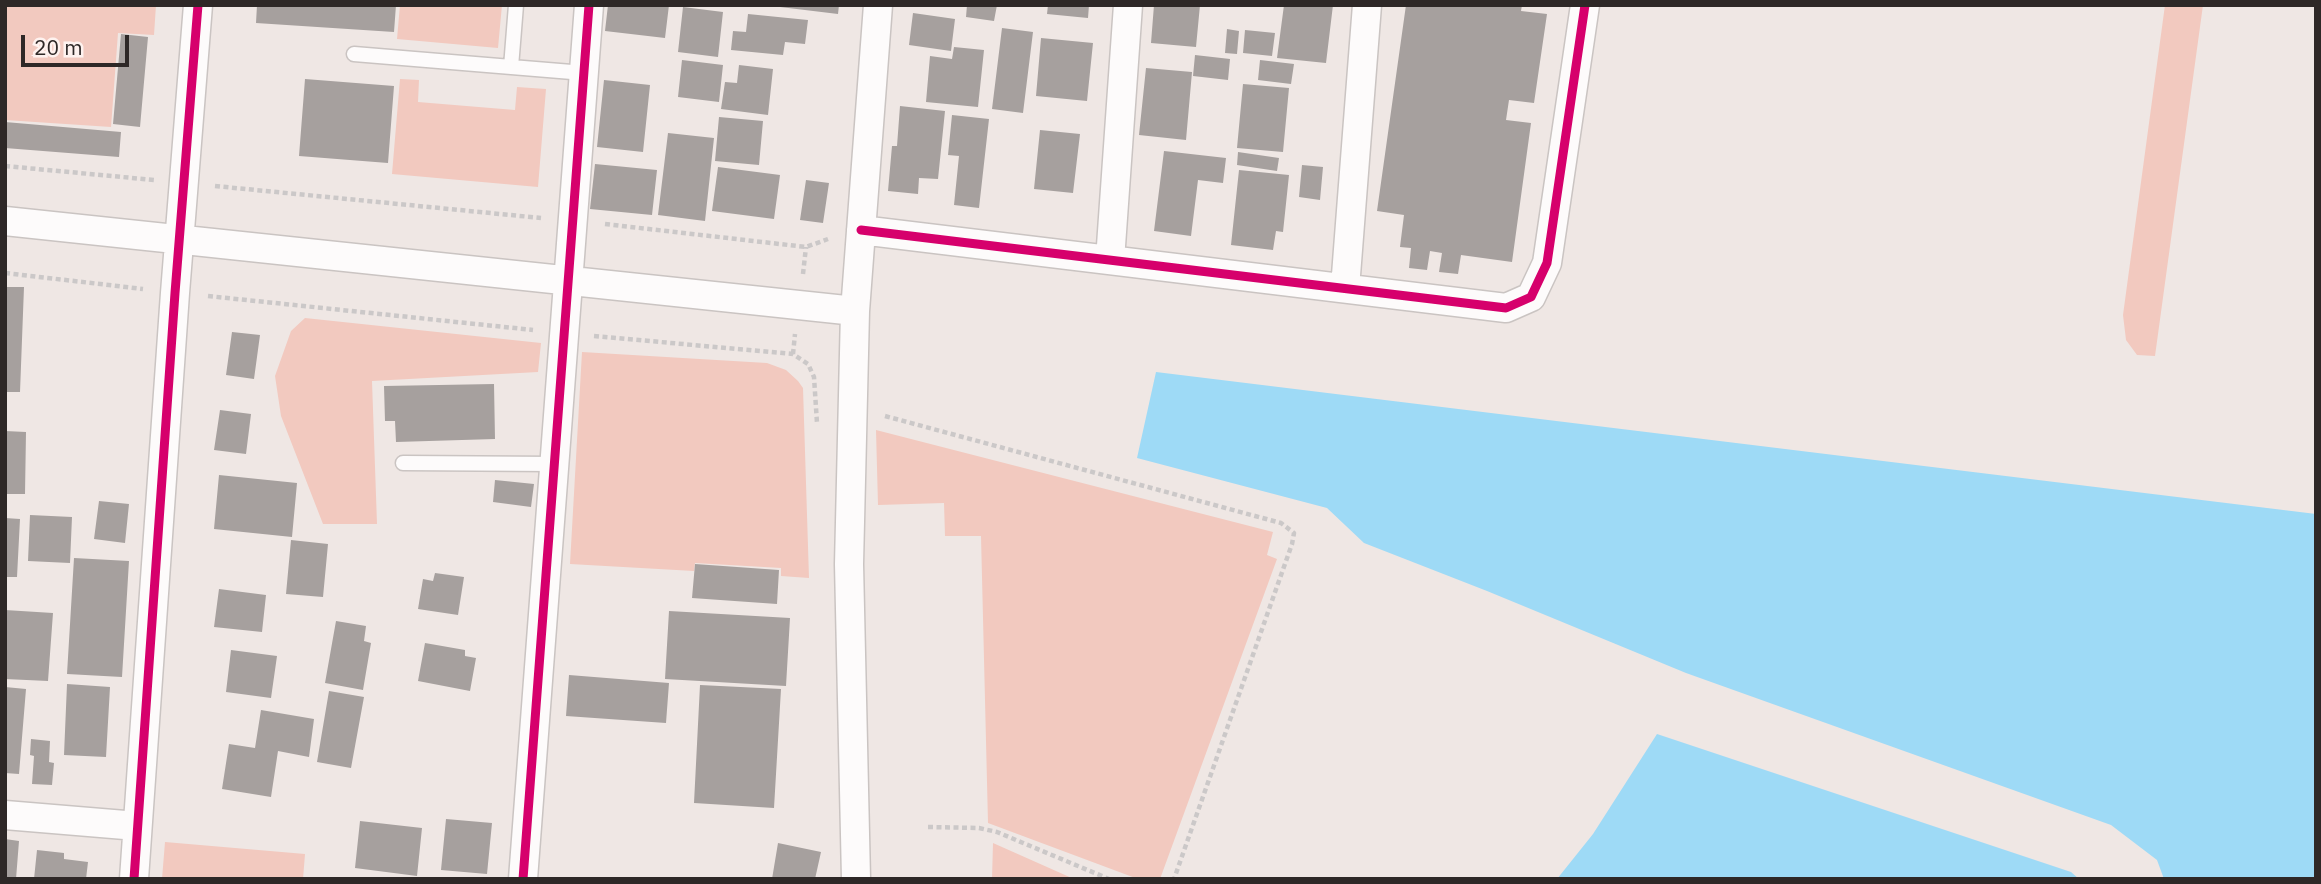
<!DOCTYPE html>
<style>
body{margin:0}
#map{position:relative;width:2321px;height:884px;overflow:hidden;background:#efe7e4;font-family:"IBM Plex Sans",sans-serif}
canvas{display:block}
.frame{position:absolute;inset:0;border:7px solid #2e2827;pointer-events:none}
.scale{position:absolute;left:21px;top:35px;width:108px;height:32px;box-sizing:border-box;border:4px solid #2e2827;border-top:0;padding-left:9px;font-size:21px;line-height:24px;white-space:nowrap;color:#2e2827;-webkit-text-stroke:5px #fef2ef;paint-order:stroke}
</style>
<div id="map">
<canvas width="2321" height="884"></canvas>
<div class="frame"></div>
<div class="scale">20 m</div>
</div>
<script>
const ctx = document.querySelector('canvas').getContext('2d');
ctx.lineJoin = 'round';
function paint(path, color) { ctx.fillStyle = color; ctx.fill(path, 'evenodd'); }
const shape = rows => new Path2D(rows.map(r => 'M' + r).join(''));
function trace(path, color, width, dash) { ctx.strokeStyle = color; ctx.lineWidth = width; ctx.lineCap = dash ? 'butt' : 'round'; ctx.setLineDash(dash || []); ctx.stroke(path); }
const green = shape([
 [6,5,156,5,154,35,118,33,111,127,5,120],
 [400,5,502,5,498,48,397,39],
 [2165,5,2203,5,2155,356,2137,355,2126,340,2123,315],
 [400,79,419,80,418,102,515,110,517,87,546,89,538,187,392,174],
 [305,318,541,343,538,372,372,381,377,524,323,524,281,416,275,376,291,331],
 [582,352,767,363,786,370,798,381,803,388,809,578,781,576,781,568,695,563,694,571,570,564],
 [876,430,1273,532,1267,555,1277,559,1160,879,1138,879,988,823,981,536,945,536,944,503,878,505],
 [165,842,305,854,303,879,162,879],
 [993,843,1074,879,992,879]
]);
const water = shape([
 [1156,372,2316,514,2316,879,2164,879,2157,860,2111,825,1686,673,1487,591,1364,543,1327,508,1137,458],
 [1657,734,2071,872,2079,879,1557,879,1593,834]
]);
const building = shape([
 [257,5,396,5,394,32,256,23],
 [608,5,669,5,665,38,605,31],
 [780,5,839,5,838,14,780,7],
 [967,5,997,5,994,21,966,17],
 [1048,5,1089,5,1088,18,1047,14],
 [1154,5,1200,5,1196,47,1151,43],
 [1284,5,1333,5,1326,63,1277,58],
 [1406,5,1522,5,1521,11,1547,14,1534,103,1509,100,1506,120,1531,123,1512,262,1461,255,1458,274,1439,272,1442,253,1430,251,1427,270,1409,268,1411,248,1400,247,1404,215,1377,211],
 [683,7,723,12,718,57,678,52],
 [913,13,955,19,951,51,909,45],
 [748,14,808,20,805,44,785,42,783,55,731,50,733,31,746,32],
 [1002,28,1033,32,1023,113,992,109],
 [1227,29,1239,31,1237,54,1225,53],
 [1245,30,1275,33,1272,56,1243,53],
 [121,34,148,37,140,127,113,124],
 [1041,38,1093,43,1087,101,1036,96],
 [954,47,984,50,978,107,926,102,930,56,952,59],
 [1195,55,1230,59,1228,80,1193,76],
 [682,60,723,65,719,102,678,97],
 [1260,60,1294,64,1291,84,1258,80],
 [739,65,773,69,768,115,721,109,725,82,737,83],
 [1146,68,1192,72,1186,140,1139,135],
 [305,79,394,86,388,163,299,156],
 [604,80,650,85,643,152,597,147],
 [1243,84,1289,88,1283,152,1237,148],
 [900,106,945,111,938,179,919,178,918,194,888,191,892,146,897,146],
 [952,115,989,119,979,208,954,205,959,156,948,155],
 [719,117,763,121,759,165,715,161],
 [5,122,121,132,119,157,5,148],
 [1040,130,1080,134,1073,193,1034,189],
 [668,133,714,138,705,221,658,215],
 [1164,151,1226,158,1223,183,1198,180,1191,236,1154,231],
 [1238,152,1279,158,1277,171,1237,165],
 [595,164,657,170,652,215,590,209],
 [1302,165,1323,167,1320,200,1299,197],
 [718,167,780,175,774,219,712,211],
 [1239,170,1289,175,1283,232,1276,231,1273,250,1231,245],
 [806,180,829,183,823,223,800,220],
 [5,287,24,287,20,392,5,392],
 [232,332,260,335,254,379,226,375],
 [494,384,495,439,396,442,395,421,385,421,384,386],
 [220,410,251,414,246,454,214,450],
 [5,431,26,432,25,494,5,494],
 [219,475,297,483,292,537,214,529],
 [495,480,534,484,531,507,493,502],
 [99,501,129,504,125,543,94,539],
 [30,515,72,517,70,563,28,561],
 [5,518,20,519,17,577,5,577],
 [291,540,328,544,323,597,286,594],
 [74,558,129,561,122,677,67,674],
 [695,564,779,570,777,604,692,598],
 [435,573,464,577,458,615,418,609,423,579,433,581],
 [219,589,266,595,262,632,214,627],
 [5,610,53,613,48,681,5,679],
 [669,611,790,618,786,686,665,679],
 [336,621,366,626,364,641,371,643,363,690,325,683],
 [425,643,465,650,465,656,476,658,470,691,418,681],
 [231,650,277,656,271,698,226,692],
 [569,675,669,683,666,723,566,716],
 [67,684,110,687,106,757,64,755],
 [700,685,781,689,774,808,694,803],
 [5,687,26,689,19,774,5,773],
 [329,691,364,697,351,768,317,762],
 [261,710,314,719,309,757,278,751,271,797,222,789,229,744,255,748],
 [31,739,50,741,49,762,54,763,52,785,32,784,34,756,30,755],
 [446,819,492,823,487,874,441,870],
 [360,821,422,828,417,876,355,868],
 [5,839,19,841,16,879,5,879],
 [778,843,821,852,815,879,772,879],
 [37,850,64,853,64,859,88,862,86,879,34,879]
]);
const path = shape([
 [5,166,154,180],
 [215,186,541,218],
 [605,224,806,247,828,239],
 [5,273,143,289],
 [803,274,806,247],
 [208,296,533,330],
 [594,336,793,354,808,364,814,377,817,423],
 [793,354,795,334],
 [885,416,1281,523,1294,533,1292,544,1174,879],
 [928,827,979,828,997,832,1109,879]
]);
const service = shape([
 [354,54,584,73],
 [511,67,516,5],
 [403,463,555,464]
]);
const minor = shape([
 [5,221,855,311],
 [861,230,1506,308,1531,297,1547,263,1585,5],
 [1110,260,1128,5],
 [1345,288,1367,5],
 [5,815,137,826],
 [134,879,175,293,198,5],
 [523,879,589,5],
 [856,879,849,564,855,311,878,5]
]);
const cycleway = shape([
 [861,230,1506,308,1531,297,1547,263,1585,5],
 [134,879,175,293,198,5],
 [523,879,589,5]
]);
paint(green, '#f2c9bf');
paint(water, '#9edaf6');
paint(building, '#a6a09e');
trace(service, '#cac4c2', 17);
trace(minor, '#cac4c2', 31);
trace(path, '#cbc8c8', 4.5, [5, 3.5]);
trace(service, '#fdfbfb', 14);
trace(minor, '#fdfbfb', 28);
trace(cycleway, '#d6006c', 9);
</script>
